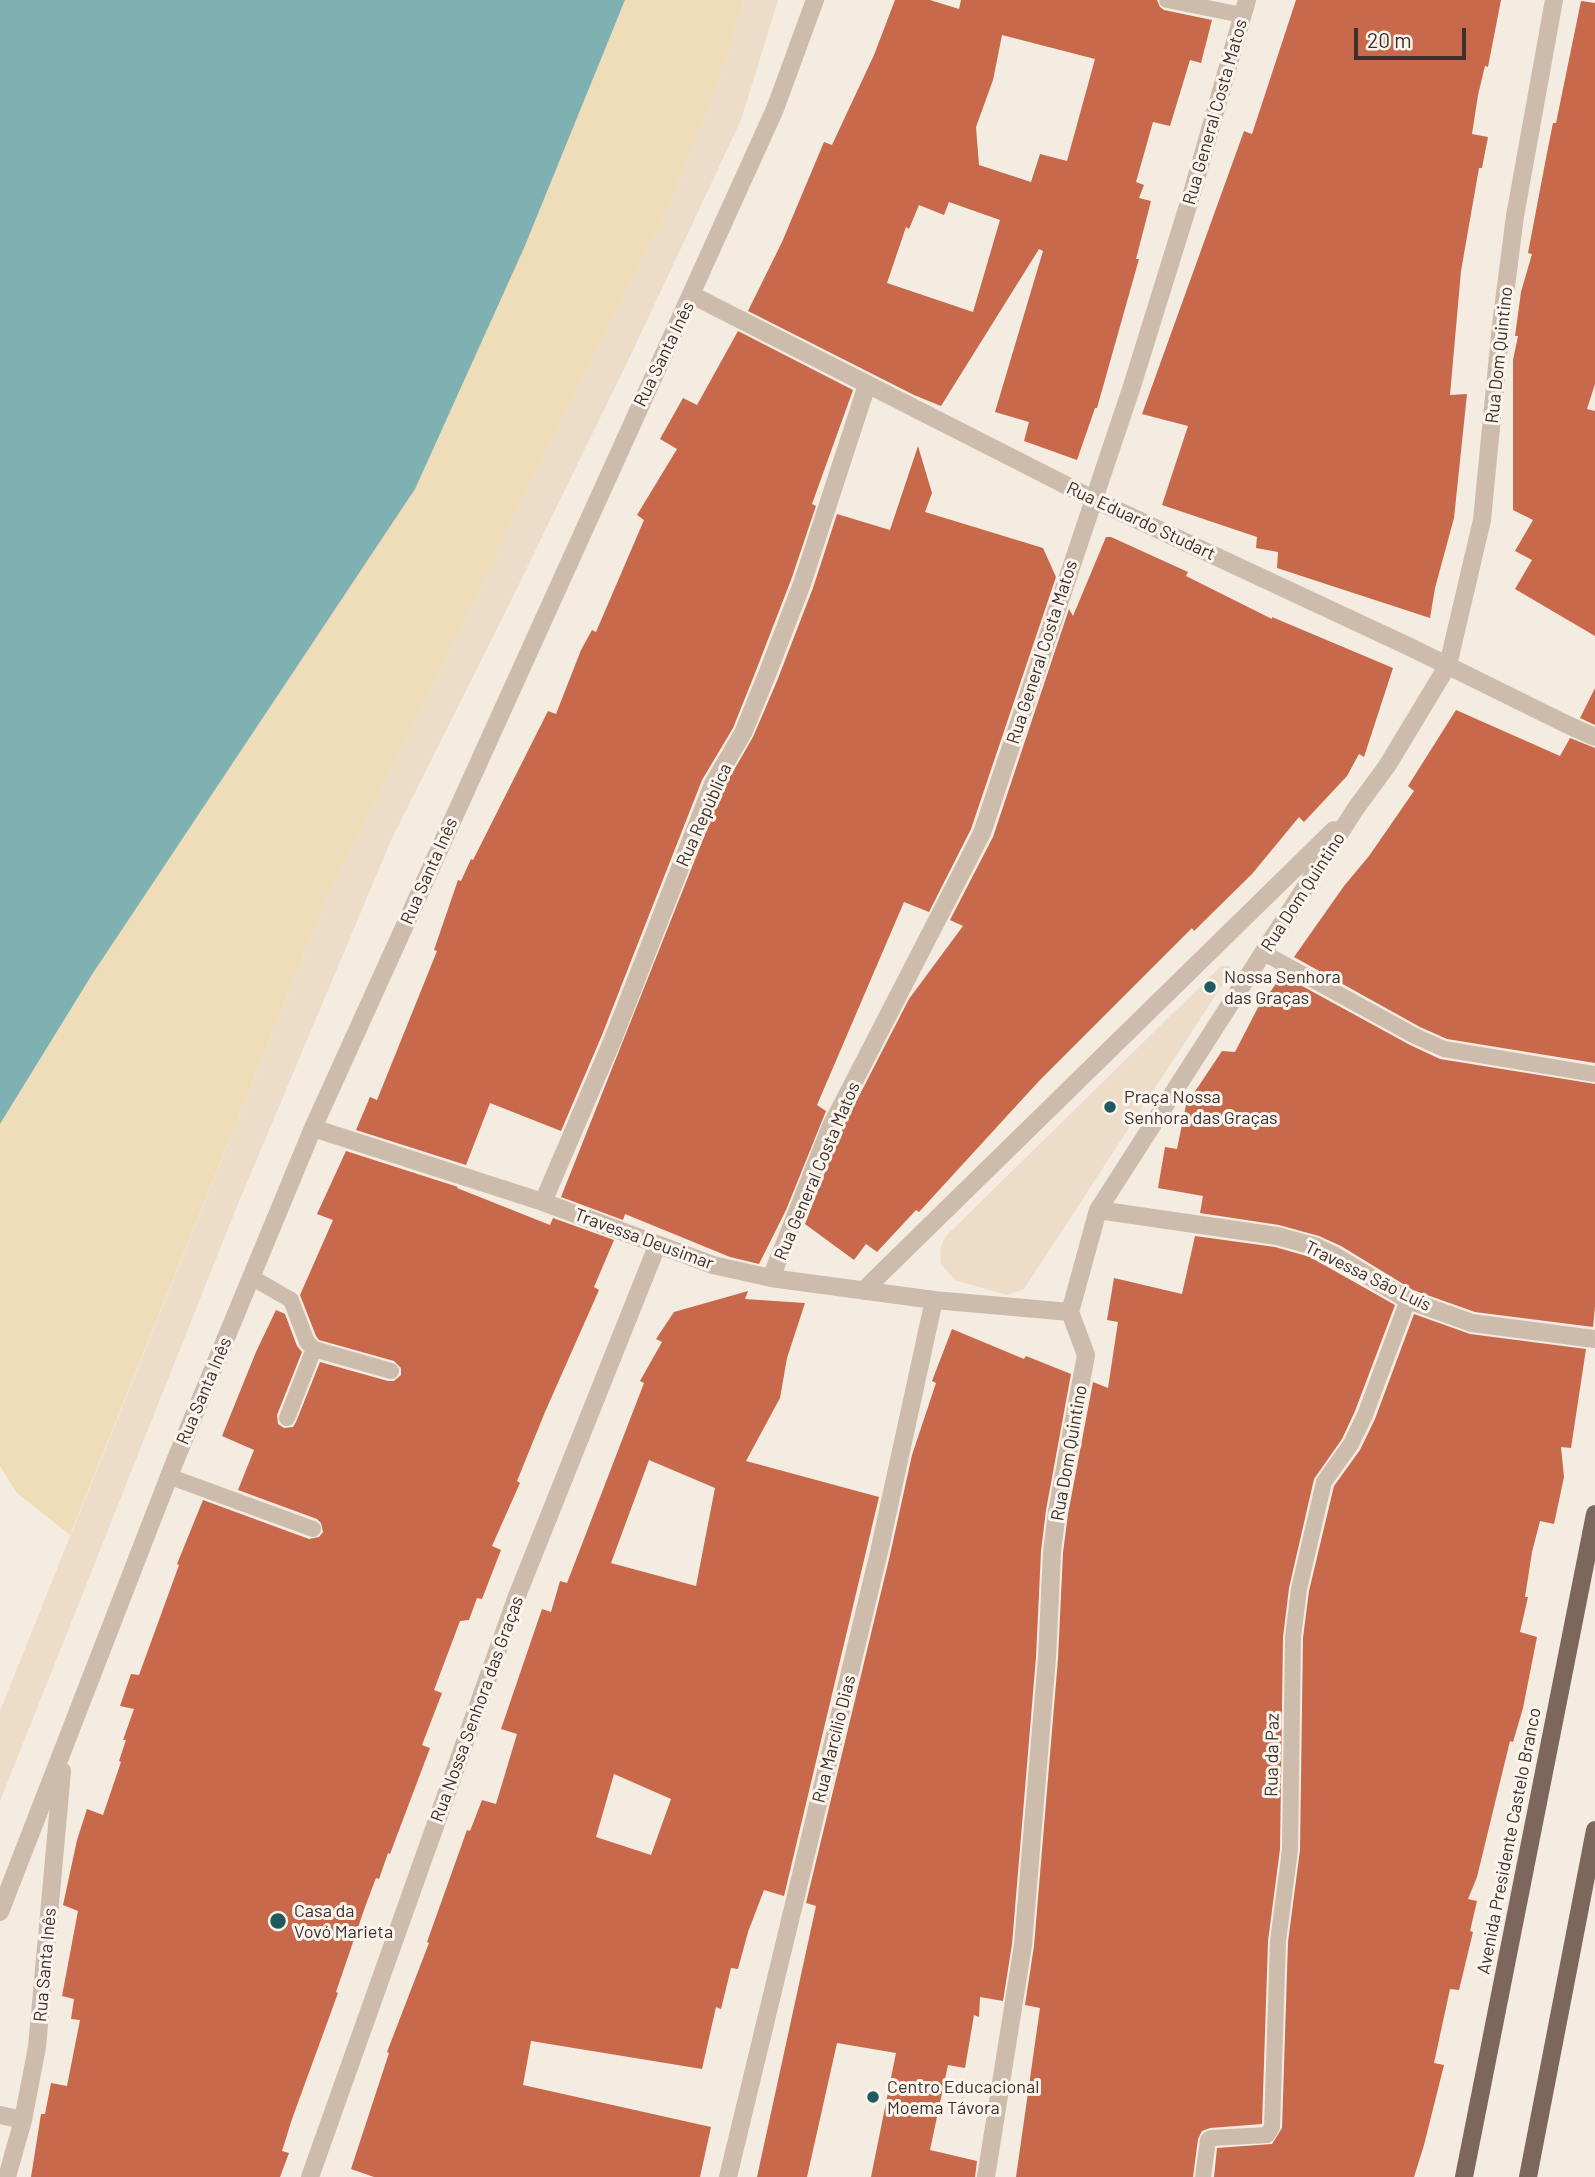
<!DOCTYPE html>
<meta charset="utf-8">
<style>
body{margin:0}
#map{position:relative;width:1595px;height:2177px;overflow:hidden;background:#f4ebe1;font-family:Barlow,sans-serif}
canvas{display:block}
.scale{position:absolute;left:1354px;top:28px;width:112px;height:32px;box-sizing:border-box;border:4px solid #3b302b;border-top:0;padding-left:9px;font-size:21px;line-height:24px;white-space:nowrap;color:#3b302b;-webkit-text-stroke:5px #fbf5ee;paint-order:stroke}
</style>
<div id="map">
<canvas width="1595" height="2177"></canvas>
<div class="scale">20 m</div>
</div>
<script>
const ctx = document.querySelector('canvas').getContext('2d');
ctx.lineJoin = 'round';
function paint(path, color) { ctx.fillStyle = color; ctx.fill(path, 'evenodd'); }
const shape = rows => new Path2D(rows.map(r => 'M' + r).join(''));
function trace(path, color, width, dash) { ctx.strokeStyle = color; ctx.lineWidth = width; ctx.lineCap = dash ? 'butt' : 'round'; ctx.setLineDash(dash || []); ctx.stroke(path); }
function label(font, color, halo, rows, align = 'center') {
  ctx.font = font + ' Barlow,sans-serif'; ctx.lineWidth = 6; ctx.setLineDash([]); ctx.textBaseline = 'middle'; ctx.strokeStyle = halo; ctx.fillStyle = color; for (const [text, x, y, turn = 0] of rows) {
    ctx.save(); ctx.translate(x, y); ctx.rotate((+turn || 0) * Math.PI / 180); ctx.textAlign = isNaN(turn) ? turn : align; if (halo) ctx.strokeText(text, 0, 0); ctx.fillText(text, 0, 0); ctx.restore();
  }
}
const sand = shape([
 [625,0,744,0,717,87,661,225,595,353,322,910,70,1535,17,1493,0,1466,0,1124,93,973,512,274]
]);
const plaza = shape([
 [744,0,778,0,741,120,635,346,500,623,392,838,235,1211,0,1801,0,1711,322,910,595,353,661,225,717,87],
 [1221,966,1230,966,1231,970,1228,976,1024,1289,1007,1295,955,1280,941,1264,940,1250,945,1237]
]);
const water = shape([
 [0,0,625,0,524,248,415,489,93,973,0,1124]
]);
const building = shape([
 [895,0,930,0,959,9,961,0,1157,0,1160,7,1164,10,1212,20,1201,63,1190,60,1170,126,1153,122,1136,182,1144,185,1139,198,1151,201,1136,259,1139,259,1097,408,1095,408,1077,460,1024,441,1029,422,995,412,1043,251,1039,249,941,406,914,395,748,311,782,242,824,142,832,145,874,55],
 [1002,35,1095,59,1067,161,1040,154,1031,182,979,165,976,127,993,80],
 [949,202,1000,220,973,312,887,283,906,227,909,229,919,205,944,215],
 [1296,0,1501,0,1488,67,1485,66,1478,95,1472,134,1488,137,1482,168,1479,168,1461,271,1450,395,1467,394,1454,518,1435,588,1430,618,1277,568,1278,552,1256,548,1257,537,1162,505,1188,426,1142,414,1244,131,1252,134],
 [1581,1,1595,3,1595,384,1587,409,1595,411,1595,636,1515,589,1532,560,1515,551,1533,520,1513,510,1513,360,1518,336,1515,336,1521,292,1532,254,1528,253,1547,153,1553,123,1556,123],
 [738,331,853,390,812,504,816,506,791,580,755,673,733,728,702,780,602,1035,561,1131,490,1103,466,1165,356,1130,370,1097,377,1100,437,951,434,950,458,880,461,881,471,859,473,860,548,711,556,714,581,650,592,630,596,632,644,520,637,515,677,449,660,439,683,398,697,405],
 [918,446,932,493,925,512,1043,548,1056,577,971,829,929,912,904,902,817,1105,826,1111,786,1210,759,1264,730,1257,625,1214,623,1220,561,1197,723,789,753,737,777,681,813,588,837,514,890,530],
 [1106,537,1111,537,1188,572,1186,576,1272,619,1272,617,1393,668,1364,757,1359,754,1347,776,1304,822,1299,817,1252,874,1194,931,1192,928,1039,1081,919,1212,916,1210,877,1252,866,1244,854,1260,805,1224,841,1131,909,999,963,926,950,920,993,837,1069,609,1073,616],
 [1595,688,1595,725,1580,718],
 [1456,710,1560,756,1570,738,1595,748,1595,1063,1447,1039,1420,1027,1294,957,1344,886,1369,856,1414,791,1408,786],
 [1282,975,1410,1045,1440,1059,1595,1084,1595,1306,1593,1327,1475,1312,1413,1290,1341,1246,1319,1236,1279,1225,1200,1213,1203,1196,1158,1188,1165,1147,1177,1149,1186,1105,1222,1051,1235,1052,1265,994,1268,995],
 [346,1151,458,1187,457,1188,550,1225,553,1218,614,1240,594,1287,599,1290,545,1412,517,1481,520,1483,492,1546,501,1550,482,1599,477,1598,469,1620,460,1621,434,1690,442,1693,422,1745,430,1748,390,1854,388,1853,379,1879,376,1878,365,1907,336,1992,338,1993,292,2119,282,2151,289,2153,280,2177,31,2177,41,2114,45,2114,51,2083,67,2086,80,2020,71,2019,74,1999,62,1996,78,1911,63,1905,77,1840,87,1809,103,1815,121,1762,119,1761,126,1740,123,1740,134,1709,120,1706,131,1674,139,1675,179,1565,177,1564,203,1500,309,1539,319,1537,323,1532,321,1523,317,1519,238,1490,254,1450,222,1436,256,1352,276,1310,285,1314,297,1346,302,1352,277,1415,278,1424,284,1428,293,1427,296,1422,320,1362,388,1381,394,1381,401,1375,401,1368,394,1361,319,1340,316,1336,300,1295,333,1220,317,1214],
 [1195,1236,1275,1247,1310,1257,1395,1305,1355,1411,1342,1439,1314,1479,1289,1588,1283,1637,1280,1849,1268,1941,1262,2124,1210,2128,1202,2131,1198,2139,1193,2177,1016,2177,1040,2008,1025,2005,1034,1946,1058,1659,1063,1553,1068,1514,1093,1382,1108,1388,1118,1322,1107,1320,1114,1278,1182,1294],
 [748,1291,745,1299,805,1303,787,1358,780,1398,746,1461,879,1497,784,1896,764,1890,748,1932,738,1969,731,1968,721,2009,716,2007,702,2069,531,2041,523,2085,711,2127,700,2177,374,2177,351,2169,389,2053,387,2052,429,1943,427,1942,467,1830,470,1831,482,1800,496,1804,517,1734,501,1729,542,1609,551,1612,560,1581,567,1583,644,1383,640,1381,662,1342,656,1339,674,1312],
 [649,1460,715,1488,696,1586,611,1563],
 [614,1774,671,1799,651,1855,596,1837],
 [1414,1314,1470,1334,1586,1349,1571,1448,1561,1447,1564,1477,1554,1524,1540,1521,1532,1552,1525,1597,1528,1597,1520,1632,1537,1637,1523,1708,1513,1742,1510,1741,1477,1877,1468,1899,1477,1901,1470,1931,1473,1932,1459,1990,1450,1989,1434,2063,1444,2065,1424,2145,1414,2177,1214,2177,1217,2148,1272,2144,1282,2128,1288,1942,1300,1850,1303,1638,1309,1591,1334,1486,1360,1450,1375,1419],
 [952,1329,1024,1359,1026,1356,1071,1374,1046,1510,1041,1551,1036,1657,1012,1944,1003,2001,980,1997,979,2017,974,2015,965,2068,948,2065,930,2150,977,2161,975,2177,871,2177,896,2053,837,2043,807,2177,757,2177,816,1906,806,1903,890,1555,912,1455,936,1383,932,1381]
]);
const service = shape([
 [1167,0,1242,15],
 [1264,953,1415,1036,1444,1049,1595,1074],
 [251,1277,291,1300,307,1342,314,1349,391,1371],
 [287,1418,314,1349],
 [168,1476,313,1529],
 [1203,2177,1208,2140,1211,2138,1267,2135,1272,2127,1278,1941,1290,1850,1293,1637,1299,1589,1324,1482,1351,1444,1365,1415,1408,1300]
]);
const minor = shape([
 [692,295,1093,499,1412,648,1568,725,1595,737],
 [313,1128,543,1202,713,1265,771,1278,934,1300,1070,1312],
 [543,1202,613,1039,713,784,743,733,766,677,802,584,867,385],
 [1098,1210,1277,1236,1314,1246,1335,1256,1408,1300,1472,1323,1595,1339],
 [771,1278,831,1126,982,833,1132,386,1192,193,1247,0],
 [863,1291,1334,830],
 [0,1912,175,1461,313,1128,775,109,815,0],
 [0,2115,23,2120],
 [7,2177,23,2120,37,2047,62,1771],
 [310,2177,517,1596,657,1246],
 [728,2177,879,1552,934,1300],
 [986,2177,1023,1945,1047,1658,1052,1552,1057,1512,1086,1355,1070,1312,1098,1210,1356,808,1387,766,1448,665,1482,520,1501,325,1515,216,1554,0]
]);
const primary = shape([
 [1464,2177,1595,1514],
 [1528,2177,1595,1830]
]);
const markers = [
 [1210,987,7,"#1f5a5e"],
 [1110,1107,7,"#1f5a5e"],
 [278,1921,9,"#1f5a5e"],
 [873,2097,7,"#1f5a5e"]
];
const streetNames = [
 ["Rua General Costa Matos",1215,112,-74],
 ["Rua Santa Inês",664,354,-64],
 ["Rua Dom Quintino",1499,355,-84],
 ["Rua Eduardo Studart",1141,521,25],
 ["Rua General Costa Matos",1042,652,-72],
 ["Rua República",704,815,-66],
 ["Rua Santa Inês",429,871,-66],
 ["Rua Dom Quintino",1303,892,-57],
 ["Rua General Costa Matos",817,1171,-67],
 ["Travessa Deusimar",644,1239,20],
 ["Travessa São Luís",1368,1276,26],
 ["Rua Santa Inês",204,1391,-67],
 ["Rua Dom Quintino",1069,1453,-80],
 ["Rua Nossa Senhora das Graças",477,1709,-70],
 ["Rua Marcílio Dias",834,1739,-76],
 ["Rua da Paz",1272,1755,-89],
 ["Avenida Presidente Castelo Branco",1509,1841,-79],
 ["Rua Santa Inês",45,1965,-85]
];
const poiNames = [
 ["Nossa Senhora",1224,977],
 ["das Graças",1224,998],
 ["Praça Nossa",1124,1097],
 ["Senhora das Graças",1124,1118],
 ["Casa da",294,1911],
 ["Vovó Marieta",294,1932],
 ["Centro Educacional",887,2087],
 ["Moema Távora",887,2108]
];
paint(sand, '#efdcb8');
paint(plaza, '#ecdcc8');
paint(water, '#7fb0b2');
paint(building, '#c8694b');
trace(service, '#cdbbac', 16);
trace(minor, '#cdbbac', 18);
trace(primary, '#7d675c', 18);
for (const [x, y, r, color] of markers) { const dot = new Path2D(); dot.arc(x, y, r, 0, 2 * Math.PI); ctx.fillStyle = color; ctx.fill(dot); trace(dot, '#fbf5ee', 2.5); }
label('18px', '#3b302b', '#fbf5ee', streetNames);
label('18px', '#3b302b', '#fbf5ee', poiNames, 'left');
</script>
